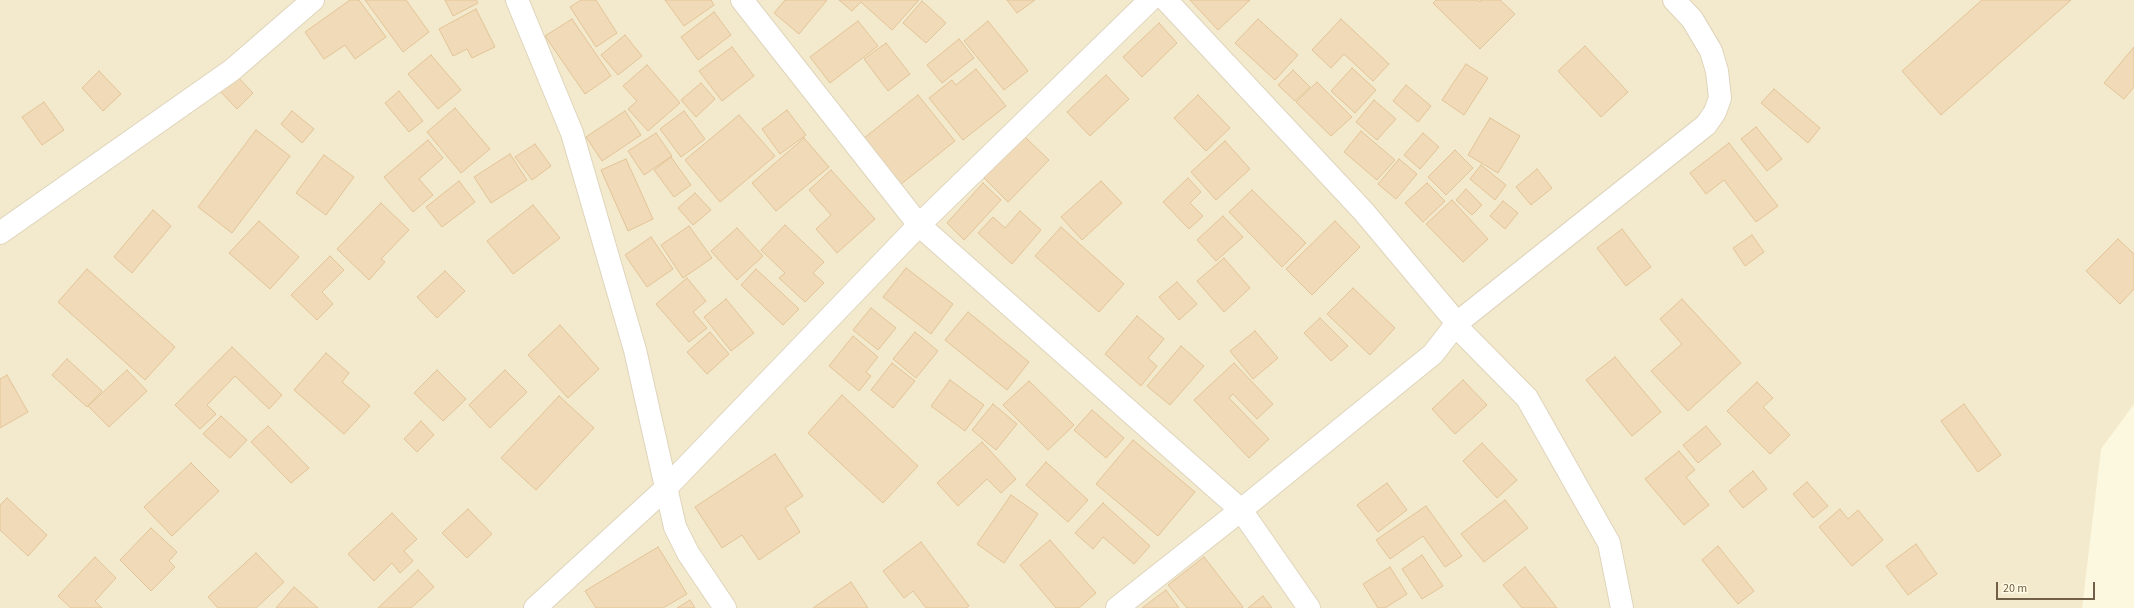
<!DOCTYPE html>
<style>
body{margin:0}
#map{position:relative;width:2134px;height:608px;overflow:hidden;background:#fcf7df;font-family:"Source Sans 3",sans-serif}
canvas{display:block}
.scale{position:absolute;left:1996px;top:582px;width:99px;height:18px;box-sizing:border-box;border:2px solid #715f47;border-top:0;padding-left:5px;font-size:12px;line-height:14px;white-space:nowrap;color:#715f47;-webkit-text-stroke:3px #fffae4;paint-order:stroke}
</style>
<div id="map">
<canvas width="2134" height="608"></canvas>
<div class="scale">20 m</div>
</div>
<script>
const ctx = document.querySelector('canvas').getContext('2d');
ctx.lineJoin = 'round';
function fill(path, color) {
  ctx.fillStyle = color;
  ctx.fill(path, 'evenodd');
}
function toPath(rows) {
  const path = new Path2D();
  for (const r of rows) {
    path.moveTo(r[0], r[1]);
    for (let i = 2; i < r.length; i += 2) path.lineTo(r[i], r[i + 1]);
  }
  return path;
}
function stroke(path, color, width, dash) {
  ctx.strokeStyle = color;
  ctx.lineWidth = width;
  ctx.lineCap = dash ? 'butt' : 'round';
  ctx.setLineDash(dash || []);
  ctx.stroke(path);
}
fill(toPath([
 [0,0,2134,0,2134,404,2101,449,2082,608,0,608]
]), '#f3eacd');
const building = toPath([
 [350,0,359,0,386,37,355,59,345,45,324,59,305,32,350,0],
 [365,0,406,0,429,32,403,52,365,0],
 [445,0,476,0,478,3,453,16,445,0],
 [581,0,596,0,617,33,596,47,570,7,581,0],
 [665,0,711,0,714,5,684,26,665,0],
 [785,0,827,0,799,34,774,13,785,0],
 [839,0,919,0,892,30,861,2,852,11,839,0],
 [1007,0,1035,0,1017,13,1007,0],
 [1190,0,1250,0,1218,30,1190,0],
 [1436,0,1478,0,1480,2,1481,0,1500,0,1515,14,1480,49,1433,3,1436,0],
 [1982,0,2071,0,1941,115,1902,71,1982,0],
 [922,1,946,23,926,43,903,23,922,1],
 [476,9,495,47,472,58,467,49,453,56,439,29,476,9],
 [714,12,731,35,698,60,681,37,714,12],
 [572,19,611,76,585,94,545,36,572,19],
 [1258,19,1298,55,1275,80,1235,43,1258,19],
 [1341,19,1389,64,1373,81,1344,54,1331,68,1312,50,1341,19],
 [858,21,878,46,830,83,810,57,858,21],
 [988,21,1028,71,1004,90,964,41,988,21],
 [1159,23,1177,43,1142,77,1123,57,1159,23],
 [625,35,642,56,618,75,601,55,625,35],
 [959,39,974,58,942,83,927,65,959,39],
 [886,43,910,74,888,91,864,59,886,43],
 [1585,46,1628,92,1601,117,1558,71,1585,46],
 [732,47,754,76,722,101,699,71,732,47],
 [2134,47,2134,87,2124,99,2104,83,2134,47],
 [431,55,461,90,438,109,408,74,431,55],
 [1466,64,1488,78,1464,115,1442,100,1466,64],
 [647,65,680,103,648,131,628,109,637,101,623,86,647,65],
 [1352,68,1376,90,1355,113,1331,91,1352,68],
 [976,69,1006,106,963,140,929,98,952,80,956,85,976,69],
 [1293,70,1310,87,1295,101,1278,85,1293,70],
 [99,71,121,94,103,111,82,88,99,71],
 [236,75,253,93,237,109,219,90,236,75],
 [1106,75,1129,99,1090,136,1067,112,1106,75],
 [1317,82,1352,117,1331,136,1296,102,1317,82],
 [701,83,715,99,696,117,681,100,701,83],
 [1406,85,1431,106,1418,122,1393,101,1406,85],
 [1774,89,1820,128,1808,143,1761,103,1774,89],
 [399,91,423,121,409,132,385,103,399,91],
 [918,95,955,141,900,185,863,139,918,95],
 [1198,95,1230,128,1206,151,1174,118,1198,95],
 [1374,100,1396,119,1377,140,1356,122,1374,100],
 [44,102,64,130,42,145,22,117,44,102],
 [455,108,490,149,461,173,427,132,455,108],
 [787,110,806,135,780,154,762,129,787,110],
 [292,111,314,129,302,143,281,124,292,111],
 [625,111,641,135,602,161,586,137,625,111],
 [684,111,705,139,681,157,660,129,684,111],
 [739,115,775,156,720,202,685,160,739,115],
 [1490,118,1520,136,1498,173,1468,155,1490,118],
 [1756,127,1782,159,1767,171,1741,139,1756,127],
 [256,130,290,156,232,233,198,207,256,130],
 [1361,131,1395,160,1377,180,1344,152,1361,131],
 [656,133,672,156,644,175,628,151,656,133],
 [1423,133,1439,147,1420,169,1404,155,1423,133],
 [1025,137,1049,160,1008,202,984,178,1025,137],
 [804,138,829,167,776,211,752,183,804,138],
 [428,140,443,158,419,179,433,195,413,212,384,177,428,140],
 [1225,141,1250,169,1216,200,1191,172,1225,141],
 [1729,143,1778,206,1756,222,1724,180,1706,194,1690,173,1729,143],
 [535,144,551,166,532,180,515,157,535,144],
 [1455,150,1473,168,1446,195,1428,177,1455,150],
 [510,154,527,180,491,203,474,177,510,154],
 [324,155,354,177,326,215,296,193,324,155],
 [671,157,691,185,674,197,654,170,671,157],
 [626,159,653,219,628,231,601,170,626,159],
 [1399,159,1417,174,1396,199,1378,184,1399,159],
 [1481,165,1506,185,1495,200,1470,179,1481,165],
 [1537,169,1552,188,1531,205,1516,187,1537,169],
 [831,170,875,219,837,253,816,229,831,215,809,190,831,170],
 [1188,178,1201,192,1190,203,1203,216,1189,229,1163,202,1188,178],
 [459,181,475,202,442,227,426,207,459,181],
 [1101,181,1122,203,1082,240,1061,217,1101,181],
 [983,183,1001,200,964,240,947,223,983,183],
 [1427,183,1445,201,1423,222,1405,203,1427,183],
 [1466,189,1482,205,1472,215,1456,200,1466,189],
 [1252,190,1306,243,1282,267,1229,212,1252,190],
 [695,193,711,210,693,225,678,208,695,193],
 [1452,200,1488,239,1463,262,1426,224,1452,200],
 [1503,201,1518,213,1505,229,1490,216,1503,201],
 [381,203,409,230,381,259,385,262,369,280,337,249,381,203],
 [533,205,560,238,513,274,487,241,533,205],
 [153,210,171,226,132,273,114,257,153,210],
 [1020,211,1041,230,1012,264,978,233,993,217,1005,228,1020,211],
 [1223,216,1243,237,1216,261,1197,240,1223,216],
 [259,221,299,257,270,289,229,253,259,221],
 [1335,221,1360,247,1312,295,1286,269,1335,221],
 [785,225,824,262,813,273,824,283,805,302,779,278,785,273,761,250,785,225],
 [689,226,712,258,683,278,661,245,689,226],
 [1061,227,1124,284,1099,312,1035,256,1061,227],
 [737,228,763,256,737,280,711,251,737,228],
 [1622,229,1651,267,1626,286,1597,248,1622,229],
 [1752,235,1764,252,1745,266,1733,248,1752,235],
 [651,237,673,269,647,287,625,255,651,237],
 [2118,239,2134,254,2134,289,2120,304,2086,271,2118,239],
 [330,256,344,270,322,292,333,304,317,320,291,295,330,256],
 [1224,258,1250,288,1224,312,1197,281,1224,258],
 [906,268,953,304,931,334,883,297,906,268],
 [87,269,175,347,145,380,58,302,87,269],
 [756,269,799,309,783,325,741,285,756,269],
 [445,271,465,291,437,318,417,297,445,271],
 [687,278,706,301,693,312,707,328,689,342,656,304,687,278],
 [1177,282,1197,304,1179,320,1159,297,1177,282],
 [1353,288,1395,328,1370,355,1327,314,1353,288],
 [726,299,754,333,731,351,704,317,726,299],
 [1682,299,1741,363,1688,411,1651,371,1682,344,1660,319,1682,299],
 [871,308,896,328,878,350,853,330,871,308],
 [968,312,1029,362,1007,390,945,340,968,312],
 [1137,316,1164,339,1148,358,1157,366,1141,386,1105,354,1137,316],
 [1320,318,1348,346,1331,361,1304,333,1320,318],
 [560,325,599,369,568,398,528,355,560,325],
 [1255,331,1278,358,1253,379,1230,351,1255,331],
 [710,332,729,354,707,374,687,352,710,332],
 [915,332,938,351,916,378,893,359,915,332],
 [853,336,878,357,866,372,871,376,859,391,829,366,853,336],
 [1181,346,1204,366,1170,405,1147,386,1181,346],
 [232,347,282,395,269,409,235,376,207,405,216,414,200,429,175,405,232,347],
 [326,353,349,373,342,382,370,406,344,434,294,390,326,353],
 [1615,357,1661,412,1632,436,1586,380,1615,357],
 [67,359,102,391,87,407,52,375,67,359],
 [892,363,915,381,893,408,871,390,892,363],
 [1234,363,1273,404,1257,419,1233,394,1229,398,1269,439,1249,458,1194,400,1234,363],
 [127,370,147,391,109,427,88,406,127,370],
 [437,370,466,399,443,421,414,393,437,370],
 [505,370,527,392,490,428,469,405,505,370],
 [7,375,28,412,0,428,0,379,7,375],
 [950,380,984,405,965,431,931,406,950,380],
 [1463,380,1487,405,1455,434,1432,409,1463,380],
 [1029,381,1074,425,1048,450,1003,405,1029,381],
 [1757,382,1773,398,1763,407,1790,435,1770,454,1727,411,1757,382],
 [842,395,918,466,883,503,808,433,842,395],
 [559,396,594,428,536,490,501,458,559,396],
 [993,404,1017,424,996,450,972,430,993,404],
 [1964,404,2001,455,1978,472,1941,421,1964,404],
 [1092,410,1124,438,1106,458,1074,430,1092,410],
 [221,416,247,440,230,458,203,434,221,416],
 [421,421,434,435,417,452,404,439,421,421],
 [268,426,309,468,291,483,251,442,268,426],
 [1706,426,1721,444,1698,463,1683,445,1706,426],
 [1133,440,1195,492,1158,536,1096,484,1133,440],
 [982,442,1016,479,1001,493,987,479,958,506,937,483,982,442],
 [1482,443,1517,480,1497,498,1463,461,1482,443],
 [1679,451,1695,470,1686,477,1709,505,1684,525,1645,479,1679,451],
 [775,454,803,496,785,508,800,532,759,560,742,535,722,548,695,507,775,454],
 [1046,462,1088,500,1068,522,1026,485,1046,462],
 [191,463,219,491,172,536,144,507,191,463],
 [1753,471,1767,489,1743,508,1729,491,1753,471],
 [1807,482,1828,506,1813,518,1793,494,1807,482],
 [1387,483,1407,510,1378,532,1357,505,1387,483],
 [1011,495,1038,514,1004,563,977,544,1011,495],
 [7,498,47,535,28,556,0,530,0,505,7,498],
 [1505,500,1528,528,1484,562,1461,534,1505,500],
 [1103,503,1150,546,1134,564,1103,537,1093,549,1075,533,1103,503],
 [1426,506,1462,556,1445,567,1423,536,1390,559,1376,540,1426,506],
 [468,509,492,534,467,558,442,533,468,509],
 [1840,509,1848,519,1858,510,1883,540,1852,566,1819,527,1840,509],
 [392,513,417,539,404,551,413,561,400,573,392,563,374,581,348,554,392,513],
 [151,528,177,552,169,561,175,567,151,591,120,560,151,528],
 [1050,540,1096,593,1079,608,1056,608,1020,565,1050,540],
 [921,542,969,606,966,608,926,608,913,591,904,598,883,571,921,542],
 [1916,544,1937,574,1908,595,1886,566,1916,544],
 [1718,546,1754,591,1738,604,1702,560,1718,546],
 [658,547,687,594,663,608,596,608,585,591,658,547],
 [256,553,284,582,256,608,218,608,208,597,256,553],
 [1422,555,1443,586,1422,599,1402,569,1422,555],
 [95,557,116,578,95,601,102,608,71,608,58,596,95,557],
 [1204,557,1243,607,1242,608,1187,608,1168,585,1204,557],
 [1390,567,1407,594,1385,608,1378,608,1363,584,1390,567],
 [1525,567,1557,608,1522,608,1503,585,1525,567],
 [418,570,434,587,411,608,378,608,418,570],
 [851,582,868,608,813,608,851,582],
 [294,587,318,608,276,608,294,587],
 [1166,590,1179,608,1142,608,1166,590],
 [1263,596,1272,608,1248,608,1263,596],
 [690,600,695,608,677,608,690,600]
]);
fill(building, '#f1dab7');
stroke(building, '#e3c497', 1);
const minor = toPath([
 [517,0,572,133,635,350,675,527,688,553,725,608],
 [742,0,919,225,1150,0],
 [1166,0,1364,212,1457,323],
 [0,233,232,70,313,0],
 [1456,326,1527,398,1609,543,1622,608],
 [535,608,665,489,919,225,1241,510,1117,608],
 [1309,608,1241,510,1433,354,1457,323,1706,125,1715,112,1720,98,1717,71,1711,51,1692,19,1674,0]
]);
stroke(minor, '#dfd4bb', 24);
stroke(minor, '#fff', 22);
</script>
